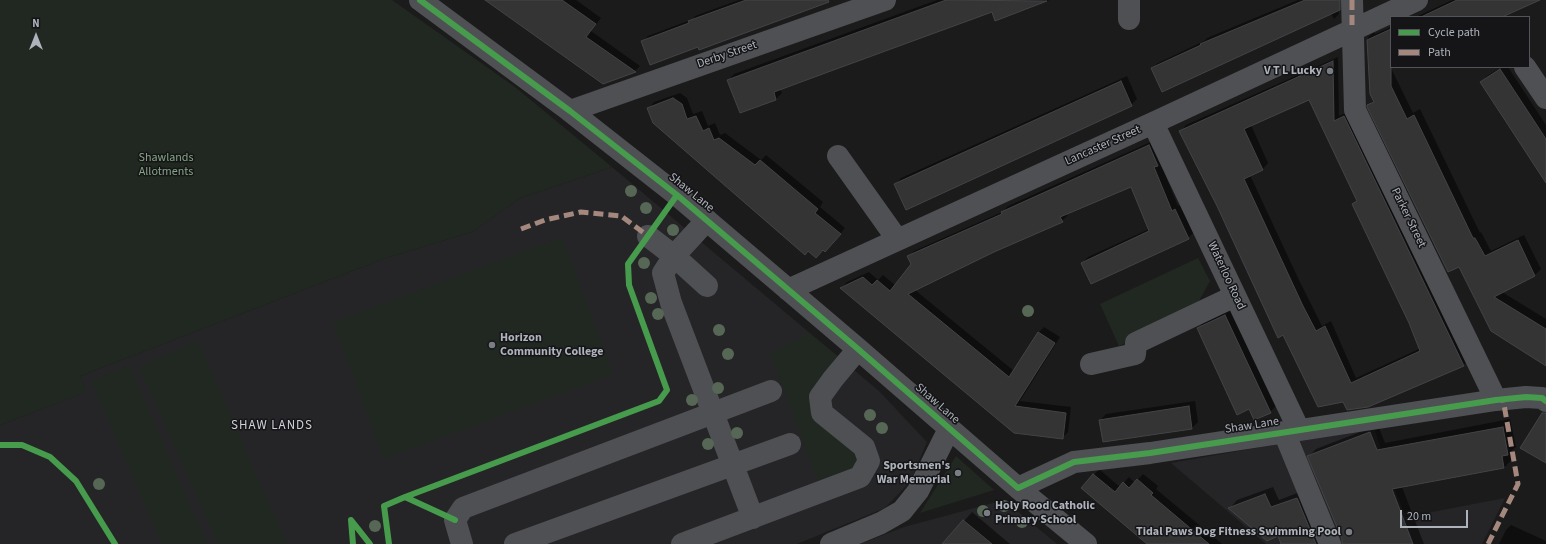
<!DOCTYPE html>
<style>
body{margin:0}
#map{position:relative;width:1546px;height:544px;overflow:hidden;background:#1b1b1b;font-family:"Source Sans 3",sans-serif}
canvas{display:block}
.legend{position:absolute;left:1390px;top:16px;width:140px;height:52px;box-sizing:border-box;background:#151517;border:1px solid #525459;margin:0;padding:5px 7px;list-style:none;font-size:12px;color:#adb2bb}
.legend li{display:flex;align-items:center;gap:8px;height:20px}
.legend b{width:20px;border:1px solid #525459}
.north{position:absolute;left:16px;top:16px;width:40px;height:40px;-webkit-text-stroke:3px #151517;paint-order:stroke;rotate:0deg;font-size:11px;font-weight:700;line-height:16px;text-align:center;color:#adb2bb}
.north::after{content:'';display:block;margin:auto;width:14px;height:18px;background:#adb2bb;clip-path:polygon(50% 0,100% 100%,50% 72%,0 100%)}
.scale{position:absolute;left:1400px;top:510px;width:68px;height:18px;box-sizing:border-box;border:2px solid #adb2bb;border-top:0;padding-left:5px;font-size:12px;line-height:14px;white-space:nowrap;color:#adb2bb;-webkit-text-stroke:3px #151517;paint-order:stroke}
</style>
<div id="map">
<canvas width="1546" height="544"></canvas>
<ul class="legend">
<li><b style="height:5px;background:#469c4c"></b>Cycle path</li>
<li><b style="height:5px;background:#a5887d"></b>Path</li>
</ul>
<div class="north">N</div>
<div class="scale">20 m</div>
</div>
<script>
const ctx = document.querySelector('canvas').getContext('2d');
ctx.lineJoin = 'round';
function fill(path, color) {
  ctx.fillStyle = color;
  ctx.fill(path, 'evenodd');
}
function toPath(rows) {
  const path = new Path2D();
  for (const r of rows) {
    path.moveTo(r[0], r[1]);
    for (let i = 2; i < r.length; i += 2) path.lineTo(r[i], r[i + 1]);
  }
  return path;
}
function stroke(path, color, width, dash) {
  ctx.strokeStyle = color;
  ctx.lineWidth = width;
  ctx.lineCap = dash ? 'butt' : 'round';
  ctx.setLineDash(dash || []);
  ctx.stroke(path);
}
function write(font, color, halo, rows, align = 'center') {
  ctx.font = font + ' "Source Sans 3",sans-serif';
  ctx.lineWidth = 3;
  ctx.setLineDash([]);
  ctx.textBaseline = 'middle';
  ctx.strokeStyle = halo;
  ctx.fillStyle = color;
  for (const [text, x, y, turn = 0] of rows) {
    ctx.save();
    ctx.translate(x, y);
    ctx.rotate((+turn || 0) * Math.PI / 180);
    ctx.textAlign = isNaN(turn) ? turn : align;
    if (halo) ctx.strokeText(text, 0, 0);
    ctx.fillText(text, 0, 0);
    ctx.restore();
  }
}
fill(toPath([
 [612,167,879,391,927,442,910,482,885,508,797,544,0,544,0,425,86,392,80,376,386,258,472,232,520,198],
 [1374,427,1388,473,1406,517,1505,498,1482,544,1266,544,1171,463],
 [1004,500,1057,544,860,544,904,527]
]), '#252527');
fill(toPath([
 [0,0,392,0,515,87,612,167,520,198,472,232,386,258,80,376,87,392,0,425],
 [562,237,613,374,384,459,333,322],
 [1198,258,1210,281,1194,310,1119,346,1100,304],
 [808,332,840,358,813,395,860,455,856,470,819,483,770,353,803,337],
 [198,341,249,458,287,544,218,544,139,367],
 [129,365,207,544,162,544,91,381],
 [956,456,994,490,920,513]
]), '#212821');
fill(toPath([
 [489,0,576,0,601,18,591,31,640,66,635,71],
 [739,0,808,0,699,46,642,42,648,36,693,19,695,16],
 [937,0,1050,0,996,20,992,11,780,89,782,93,776,99,740,112,728,80,734,74],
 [1298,0,1339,0,1339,14,1334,19,1331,13,1152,68,1158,63,1204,41,1207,38],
 [1452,0,1537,0,1500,17,1416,17],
 [1391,27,1391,67,1393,67,1391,68,1413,113,1420,109,1480,233,1481,232,1491,251,1524,235,1541,269,1534,276,1502,292,1546,319,1546,364,1460,265,1368,106,1374,100,1371,94,1368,37,1374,32,1375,34],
 [1338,57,1339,116,1350,111,1469,359,1464,365,1368,406,1343,401,1284,334,1266,306,1181,131,1186,125],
 [1310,99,1358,199,1353,204,1410,323,1421,348,1356,378,1331,321,1322,326,1298,278,1250,175,1263,169,1268,163,1251,125],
 [1501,67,1508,67,1546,125,1546,181,1481,82,1487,76],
 [1127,76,1137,99,1131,105,896,184,901,178],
 [680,93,687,98,693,114,702,111,708,126,715,123,720,135,725,133,761,160,766,155,823,202,820,207,845,228,831,245,823,249,649,108,654,102],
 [1155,140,1160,162,1178,206,1181,204,1194,232,1188,238,1082,263,1088,257,1149,229,1132,186,1067,214,1068,215,1062,221,993,251,915,290,1014,371,1039,332,1044,327,1060,337,1020,401,1071,407,1068,432,1062,438,1014,432,841,288,847,282,869,272,878,280,883,275,895,285,912,264,908,257,914,251,1002,212,1008,206],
 [1231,310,1276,406,1270,412,1249,408,1198,328,1204,322],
 [1195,401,1198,422,1192,428,1104,441,1100,420,1106,414],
 [1510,419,1516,447,1510,452,1511,460,1504,468,1402,487,1424,544,1343,544,1343,539,1309,456,1316,449,1378,425,1385,443],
 [1099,469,1120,487,1129,477,1135,483,1143,474,1158,486,1156,489,1222,544,1149,544,1094,475],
 [1273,487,1279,500,1305,490,1328,544,1282,544,1278,535,1230,508,1237,500],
 [972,512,1010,544,944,544],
 [1511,525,1546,541,1546,544,1499,544,1506,530]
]), '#0007');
const building = toPath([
 [485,0,562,0,596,24,586,37,636,72,603,84,485,0],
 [746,0,828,0,829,2,699,50,698,47,650,65,641,41,689,23,688,21,746,0],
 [946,0,1047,1,995,21,992,12,839,68,774,92,776,100,740,113,727,80,946,0],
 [1305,0,1340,0,1340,10,1162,92,1151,68,1201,45,1200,44,1305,0],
 [1457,0,1540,0,1502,17,1421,17,1457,0],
 [1391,29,1391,86,1407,119,1414,115,1473,238,1475,238,1485,256,1518,240,1535,276,1494,297,1546,329,1546,366,1491,331,1459,267,1448,272,1367,107,1367,105,1374,102,1370,94,1367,40,1391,29],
 [1333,61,1334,121,1344,116,1464,366,1368,407,1347,410,1343,402,1318,407,1283,335,1278,338,1217,206,1179,131,1333,61],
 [1309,100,1357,201,1352,204,1409,323,1420,351,1351,383,1325,326,1316,331,1303,306,1244,179,1263,170,1244,129,1309,100],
 [1500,69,1546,139,1546,183,1480,82,1500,69],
 [1121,81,1132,106,906,210,894,184,1121,81],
 [673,98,682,104,687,119,696,116,703,131,709,128,714,140,719,138,755,165,760,160,818,209,815,213,841,234,825,252,823,250,816,258,808,251,805,255,653,123,647,108,673,98],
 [1149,145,1158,166,1154,167,1172,211,1175,209,1189,239,1091,284,1081,263,1149,231,1131,187,1060,217,1063,222,994,252,908,294,1009,377,1038,332,1055,343,1015,406,1066,413,1063,439,1014,433,840,288,863,277,872,285,877,280,890,291,911,264,907,256,1002,214,1001,212,1149,145],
 [1225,315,1271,413,1254,420,1249,409,1237,415,1197,328,1225,315],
 [1189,406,1192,429,1103,442,1099,420,1189,406],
 [1542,413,1546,413,1546,463,1520,448,1542,413],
 [1503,427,1508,455,1502,456,1504,468,1392,489,1413,544,1342,544,1342,539,1307,456,1370,432,1377,450,1503,427],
 [1093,474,1115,492,1123,482,1129,488,1137,479,1153,493,1151,495,1209,544,1147,544,1081,488,1093,474],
 [1265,494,1271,507,1297,498,1316,544,1281,544,1278,536,1267,541,1228,508,1265,494],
 [963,520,992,544,942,544,963,520]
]);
fill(building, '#343435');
stroke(building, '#434447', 1);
stroke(toPath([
 [420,0,570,111,677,195,858,349,1018,488,1074,462,1150,453,1496,400,1526,397,1542,398,1546,401],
 [1352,0,1355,110,1496,400],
 [1129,19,1129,0],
 [1525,67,1546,98],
 [570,111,885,0],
 [1153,123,1299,430],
 [838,156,897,239],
 [707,220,674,256,663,273,671,303,753,518],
 [648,236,674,256,707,286],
 [788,290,1153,123,1417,0],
 [1091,364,1135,354,1136,343,1235,296],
 [1284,432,1330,544],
 [1018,488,1086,544],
 [462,544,455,520,463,508,771,391],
 [515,544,790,444],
 [682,544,860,477,869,461,864,447,822,413,820,397,833,379,858,349],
 [831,544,881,523,902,511,918,491,949,429]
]), '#4f5054', 22);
stroke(toPath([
 [1352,0,1352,29],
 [521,229,545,220,581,212,621,216,648,236],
 [1488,544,1518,484,1503,399]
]), '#a5887d', 5, [10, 5]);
stroke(toPath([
 [420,0,570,111,677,195,858,349,1018,488,1074,462,1150,453,1496,400,1526,397,1542,398,1546,401],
 [0,445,22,445,50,457,76,481,115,544],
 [405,497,659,401,667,390,629,285,628,264,677,195],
 [353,544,351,520,370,544],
 [389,544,384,506,405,497,455,520]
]), '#469c4c', 6);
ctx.fillStyle = '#566755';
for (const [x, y] of [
 [631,191],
 [646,208],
 [673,230],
 [644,263],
 [651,298],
 [1028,311],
 [658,314],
 [719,330],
 [728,354],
 [718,388],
 [692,400],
 [870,415],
 [882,428],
 [737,433],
 [708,444],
 [99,484],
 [1004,506],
 [983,511],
 [1022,522],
 [375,526]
]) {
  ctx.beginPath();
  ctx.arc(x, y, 6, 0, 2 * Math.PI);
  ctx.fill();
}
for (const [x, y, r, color] of [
 [1330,71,4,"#7a7d83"],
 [492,345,4,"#7a7d83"],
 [958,473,4,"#7a7d83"],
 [987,513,4,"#7a7d83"],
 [1349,532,4,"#7a7d83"]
]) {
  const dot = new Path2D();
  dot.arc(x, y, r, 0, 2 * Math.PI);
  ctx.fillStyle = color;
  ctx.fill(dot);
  stroke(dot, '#151517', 1.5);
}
write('12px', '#adb2bb', '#151517', [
 ["Derby Street",727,55,-19],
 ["Lancaster Street",1103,146,-24],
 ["Shaw Lane",691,193,39],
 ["Parker Street",1408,218,64],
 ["Waterloo Road",1226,276,65],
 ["Shaw Lane",937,404,41],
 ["Shaw Lane",1252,426,-9]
]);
write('bold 12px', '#adb2bb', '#151517', [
 ["V T L Lucky",1322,71],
 ["Horizon",500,338,"left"],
 ["Community College",500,352,"left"],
 ["Sportsmen's",950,466],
 ["War Memorial",950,480],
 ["Holy Rood Catholic",995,506,"left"],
 ["Primary School",995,520,"left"],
 ["Tidal Paws Dog Fitness Swimming Pool",1341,532]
], 'right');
write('12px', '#86a584', '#151517', [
 ["Shawlands",166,158],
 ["Allotments",166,172]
]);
ctx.letterSpacing = '1px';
write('13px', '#cdd1d7', '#151517', [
 ["SHAW LANDS",272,426]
]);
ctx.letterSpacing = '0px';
</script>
